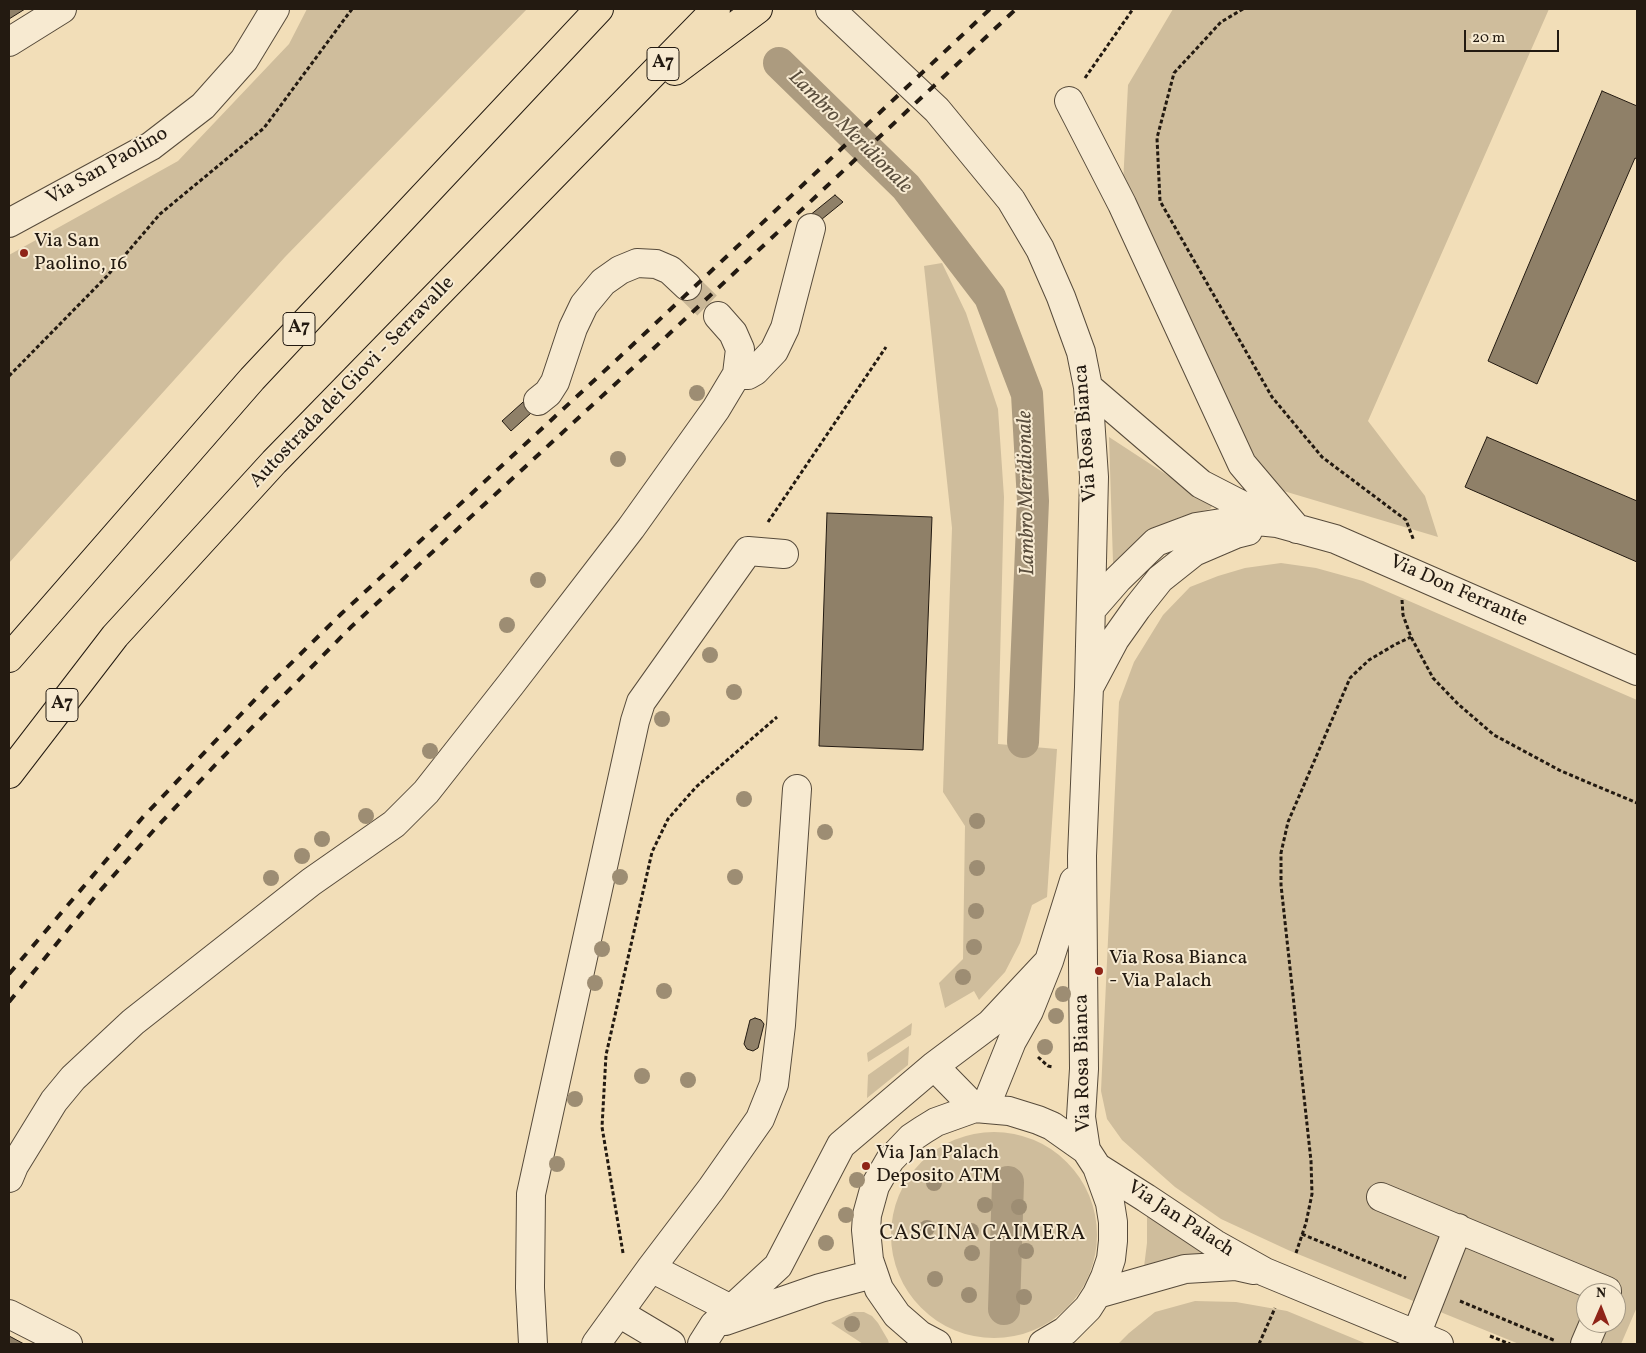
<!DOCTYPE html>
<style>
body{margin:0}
#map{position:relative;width:1646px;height:1353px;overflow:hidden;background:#f2deb8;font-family:Vollkorn,serif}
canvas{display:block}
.frame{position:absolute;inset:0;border:10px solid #231a11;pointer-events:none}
.north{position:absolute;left:1576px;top:1283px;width:50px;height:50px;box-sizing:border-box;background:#f7ead1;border:1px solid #a29784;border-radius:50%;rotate:1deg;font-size:14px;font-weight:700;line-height:20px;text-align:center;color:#231a11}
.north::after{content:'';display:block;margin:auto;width:18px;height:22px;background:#8f2418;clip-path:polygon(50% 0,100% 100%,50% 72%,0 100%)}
.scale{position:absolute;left:1464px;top:30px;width:95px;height:22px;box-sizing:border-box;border:2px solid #231a11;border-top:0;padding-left:6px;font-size:15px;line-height:18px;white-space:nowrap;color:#231a11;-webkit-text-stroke:4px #f7ead1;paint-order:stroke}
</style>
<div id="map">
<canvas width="1646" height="1353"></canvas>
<div class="frame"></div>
<div class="north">N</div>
<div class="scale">20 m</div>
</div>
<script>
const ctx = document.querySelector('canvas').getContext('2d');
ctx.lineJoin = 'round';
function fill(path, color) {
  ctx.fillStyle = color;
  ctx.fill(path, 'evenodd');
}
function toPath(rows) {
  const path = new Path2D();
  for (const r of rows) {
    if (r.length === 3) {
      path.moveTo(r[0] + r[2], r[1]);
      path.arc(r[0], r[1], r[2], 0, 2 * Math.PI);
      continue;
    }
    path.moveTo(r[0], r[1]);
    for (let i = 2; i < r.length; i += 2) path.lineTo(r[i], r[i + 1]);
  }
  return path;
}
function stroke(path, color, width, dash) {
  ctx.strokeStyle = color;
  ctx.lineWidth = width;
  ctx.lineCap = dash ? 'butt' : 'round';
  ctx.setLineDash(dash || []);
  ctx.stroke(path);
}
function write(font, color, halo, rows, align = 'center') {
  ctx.font = font + ' Vollkorn,serif';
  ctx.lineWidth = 4;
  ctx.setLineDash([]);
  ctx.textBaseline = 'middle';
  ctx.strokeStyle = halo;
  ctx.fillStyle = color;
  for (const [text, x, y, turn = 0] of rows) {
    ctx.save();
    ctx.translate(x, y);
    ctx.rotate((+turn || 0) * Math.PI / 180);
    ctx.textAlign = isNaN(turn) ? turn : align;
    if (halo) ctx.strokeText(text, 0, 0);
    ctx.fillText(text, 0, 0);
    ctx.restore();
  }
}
fill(toPath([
 [307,9,527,9,285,257,9,563,9,255,178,161,289,44],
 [1173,9,1549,9,1368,421,1425,496,1438,537,1250,481,1122,204,1128,85],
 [942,263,966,313,998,409,1004,497,998,744,1057,749,1047,897,1032,905,1020,943,1005,972,979,1000,974,991,945,1008,939,983,963,959,965,826,943,792,952,528,924,266],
 [1109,437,1213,505,1210,509,1180,517,1158,528,1115,567,1113,562],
 [1281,563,1316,568,1363,581,1637,700,1637,1307,1621,1344,1519,1344,1288,1250,1221,1219,1175,1187,1122,1140,1107,1119,1101,1091,1119,702,1134,662,1163,615,1190,587,1218,576,1245,568],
 [1586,1293,1616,1293,1616,1323,1586,1323],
 [912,1023,911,1035,868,1062,867,1053],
 [909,1046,908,1065,867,1098,868,1075],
 [994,1235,103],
 [1147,1210,1209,1255,1144,1267,1147,1243],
 [1195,1301,1236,1302,1287,1311,1367,1344,1118,1344,1129,1333,1155,1312],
 [854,1312,864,1312,872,1316,878,1323,888,1340,889,1344,863,1344,831,1323]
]), '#cfbd9c');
stroke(toPath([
 [779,63,906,187,990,297,1027,394,1033,501,1023,742],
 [1004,1309,1008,1182]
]), '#ac9b7f', 32);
const building = toPath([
 [9,9,25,9,9,19,9,9],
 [1602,91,1637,106,1637,159,1635,158,1537,384,1488,361,1602,91],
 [835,195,843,202,811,228,804,220,835,195],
 [532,394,541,404,511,431,502,421,532,394],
 [1487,437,1637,501,1637,562,1465,487,1487,437],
 [827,513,932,517,923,750,819,746,827,513],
 [755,1018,761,1020,764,1024,758,1048,753,1051,747,1049,744,1044,750,1020,755,1018],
 [9,1336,11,1337,24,1344,9,1344,9,1336]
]);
fill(building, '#8f8068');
stroke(building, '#231a11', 1);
stroke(toPath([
 [687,286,718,316]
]), '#c9b797', 28, [28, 14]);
const minor = toPath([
 [830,9,937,110,1011,200,1040,249,1061,297,1081,352,1088,387,1094,477,1089,687,1082,856,1084,1069,1081,1117,1086,1150,1097,1167,1110,1203,1113,1222,1113,1241,1111,1259,1105,1277,1097,1294,1088,1308,1065,1331,1043,1344],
 [9,42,62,9],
 [1069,101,1122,204,1242,464,1297,529],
 [9,223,151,146,203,106,244,60,275,9],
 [737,374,748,375,755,371,774,351,785,328,811,228],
 [1088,387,1201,484,1269,519],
 [538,401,548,393,555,382,573,328,584,305,603,282,620,270,637,263,656,264,670,270,687,286],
 [1091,610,1118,579,1156,542,1196,527,1234,521,1257,521,1277,523,1335,539,1637,671],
 [1091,684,1115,639,1137,608,1160,579,1194,552,1236,534,1248,531],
 [934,1066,975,1108],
 [985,1108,1012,1041,1029,1011,1049,961,1074,881],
 [1097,1167,1146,1198,1215,1244,1265,1272,1439,1344],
 [9,1178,14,1166,54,1101,73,1078,133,1022,311,882,394,824,426,792,511,684,631,528,716,409,737,374,740,349,733,333,718,316],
 [1381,1197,1607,1291,1607,1293],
 [651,1268,731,1309],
 [1097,1294,1185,1269,1236,1266,1254,1270],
 [619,1313,671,1344],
 [9,1314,68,1344],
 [725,1321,820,1288,873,1274],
 [1416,1335,1458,1228],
 [533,1344,530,1288,531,1194,635,721,641,702,748,551,784,554],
 [596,1344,651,1268,711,1189,760,1119,774,1084,781,1025,797,789],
 [702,1344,714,1325,778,1266,841,1145,934,1066,990,1024,1049,961],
 [937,1344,920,1335,897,1315,879,1289,869,1260,866,1230,867,1215,875,1186,890,1160,911,1138,923,1130,936,1122,975,1108,1009,1111,1038,1120,1052,1126,1086,1150],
 [1585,1344,1594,1323]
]);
const highway = toPath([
 [675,71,758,9],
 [9,658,252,379,599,9],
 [9,774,115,636,274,462,716,9]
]);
stroke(minor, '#574b3b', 30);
stroke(highway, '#231a11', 30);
stroke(toPath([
 [1243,9,1221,22,1174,73,1157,138,1160,201,1272,397,1322,457,1406,520,1414,541],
 [1085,78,1133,9],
 [9,376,107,276,160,214,264,128,352,9],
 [768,522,886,347],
 [1402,600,1403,615,1411,637,1433,678,1458,704,1494,735,1561,771,1637,803],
 [1038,1057,1048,1066,1053,1067],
 [1302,1234,1406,1278],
 [623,1253,602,1127,606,1055,652,852,668,819,696,787,777,717],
 [1296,1253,1306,1223,1312,1194,1311,1161,1281,885,1281,853,1288,822,1350,678,1369,660,1396,644,1411,637],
 [1460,1301,1556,1341],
 [1490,1336,1510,1344],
 [1259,1344,1275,1308]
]), '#231a11', 3, [4, 2.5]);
stroke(minor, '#f7ead1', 28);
stroke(highway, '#f2deb8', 28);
stroke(toPath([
 [9,974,143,817,266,688,341,614,625,352,990,9],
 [9,1002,98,893,154,830,217,763,351,627,637,364,1016,9]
]), '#231a11', 4, [9, 9]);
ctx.fillStyle = '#9d8d73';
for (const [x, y] of [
 [697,393],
 [618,459],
 [538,580],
 [507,625],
 [710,655],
 [734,692],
 [662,719],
 [430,751],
 [744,799],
 [366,816],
 [977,821],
 [825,832],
 [322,839],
 [302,856],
 [977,868],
 [620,877],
 [735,877],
 [271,878],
 [976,911],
 [974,947],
 [602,949],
 [963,977],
 [595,983],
 [664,991],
 [1063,994],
 [1056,1016],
 [1045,1047],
 [642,1076],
 [688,1080],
 [575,1099],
 [557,1164],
 [857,1180],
 [934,1183],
 [985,1205],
 [1019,1207],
 [846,1215],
 [927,1228],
 [971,1231],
 [826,1243],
 [1026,1251],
 [972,1253],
 [935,1279],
 [969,1295],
 [1024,1297],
 [852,1324]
]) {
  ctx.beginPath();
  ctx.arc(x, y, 8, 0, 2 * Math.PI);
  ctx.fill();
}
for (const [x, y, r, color] of [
 [24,253,5,"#8f2418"],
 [1099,971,5,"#8f2418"],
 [866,1166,5,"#8f2418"]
]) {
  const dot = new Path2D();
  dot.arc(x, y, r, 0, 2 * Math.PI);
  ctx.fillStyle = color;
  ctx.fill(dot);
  stroke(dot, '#f7ead1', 2);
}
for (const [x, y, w] of [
 [663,64,32],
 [299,329,32],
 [62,705,32]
]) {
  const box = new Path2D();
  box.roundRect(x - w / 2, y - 16.5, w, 33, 4);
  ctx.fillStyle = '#f7ead1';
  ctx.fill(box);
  stroke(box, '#231a11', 1);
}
write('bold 19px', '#231a11', null, [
 ["A7",663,64],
 ["A7",299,329],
 ["A7",62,705]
]);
write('20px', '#231a11', '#f7ead1', [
 ["Via San Paolino",108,167,-30],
 ["Autostrada dei Giovi - Serravalle",353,383,-46],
 ["Via Rosa Bianca",1087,433,-94],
 ["Via Don Ferrante",1458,592,24],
 ["Via Rosa Bianca",1084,1063,-91],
 ["Via Jan Palach",1180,1220,33]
]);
write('20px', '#231a11', '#f7ead1', [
 ["Via San",34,242],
 ["Paolino, 16",34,265],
 ["Via Rosa Bianca",1109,959],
 ["- Via Palach",1109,982],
 ["Via Jan Palach",876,1154],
 ["Deposito ATM",876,1177]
], 'left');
write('italic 21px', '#5a4e3d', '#f7ead1', [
 ["Lambro Meridionale",849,133,45],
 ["Lambro Meridionale",1028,493,-91]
]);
ctx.letterSpacing = '1px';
write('21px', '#231a11', '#f7ead1', [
 ["CASCINA CAIMERA",983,1235]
]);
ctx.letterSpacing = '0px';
</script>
